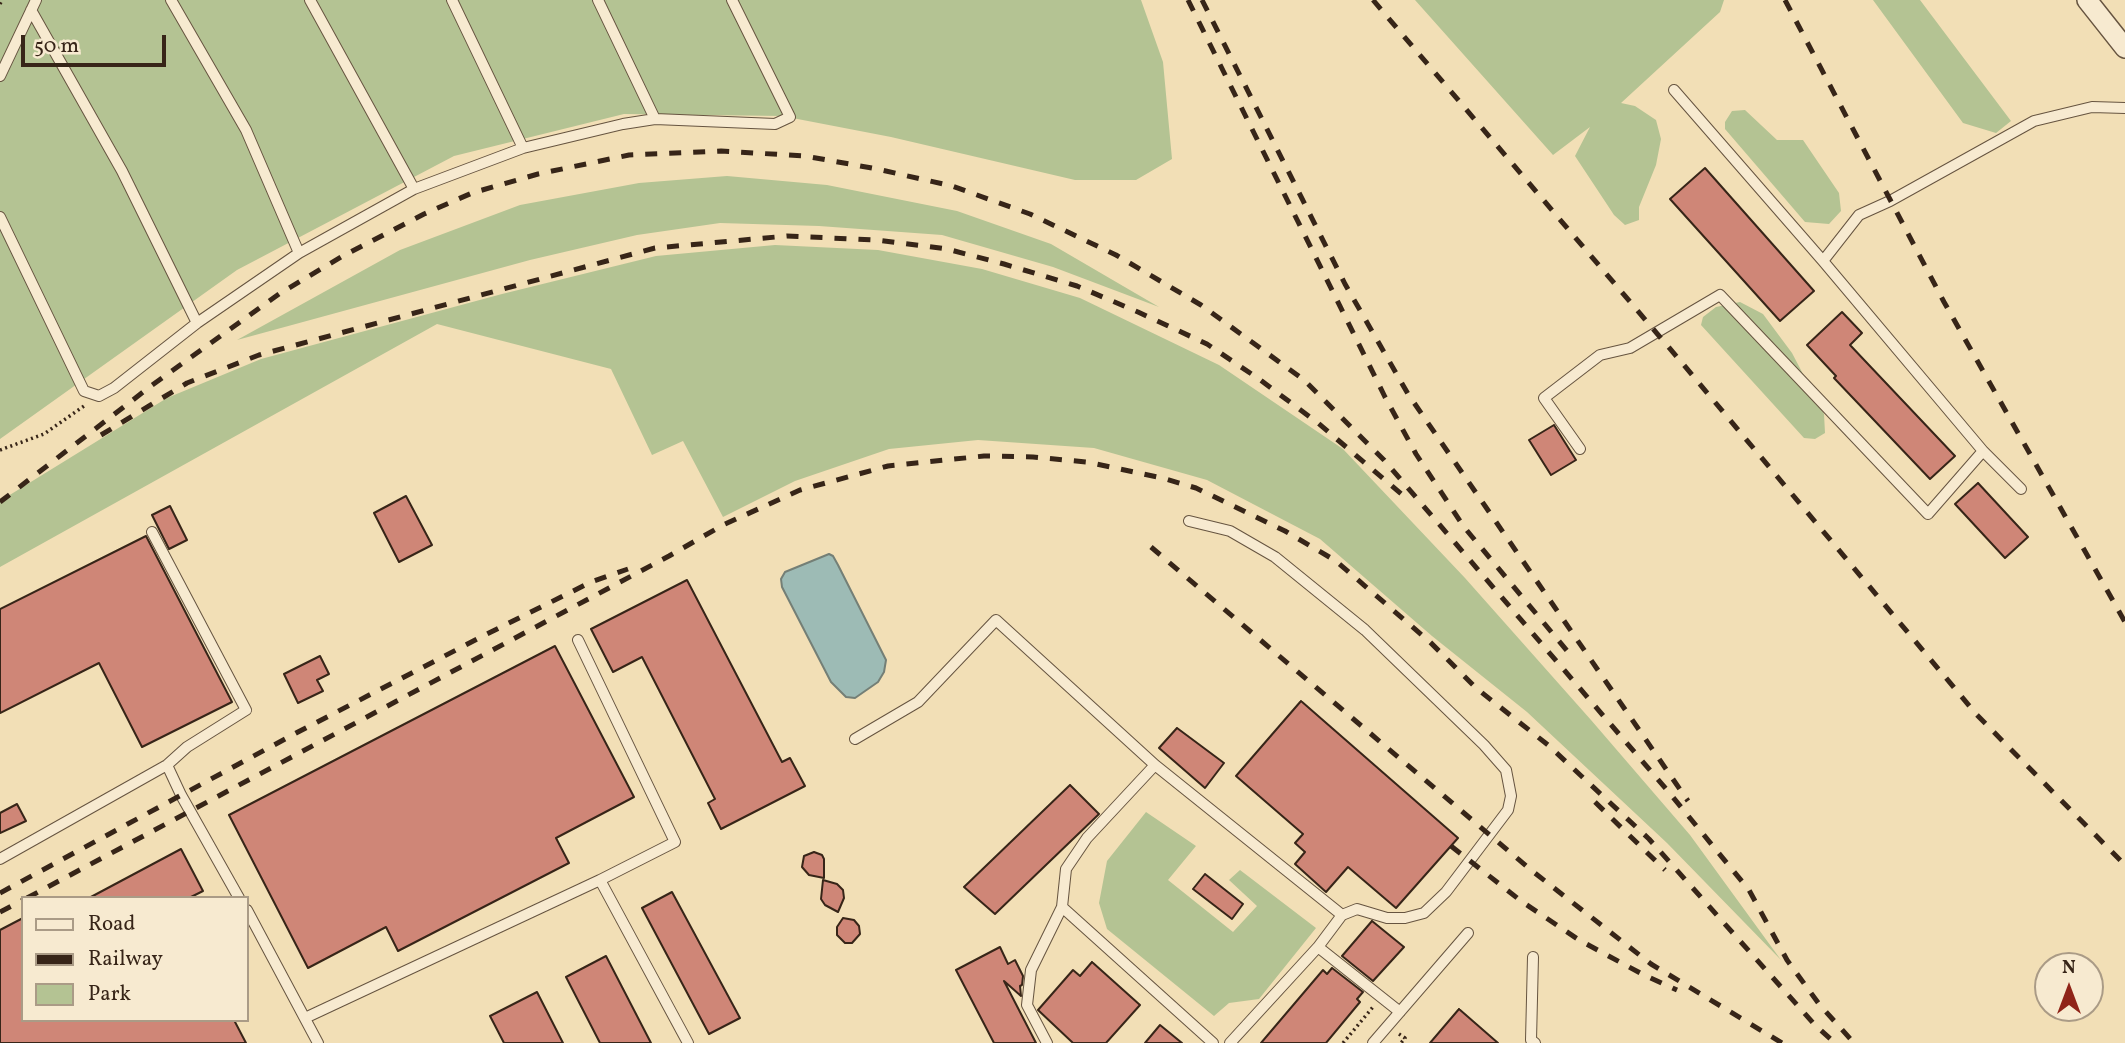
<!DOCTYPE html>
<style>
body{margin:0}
#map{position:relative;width:2125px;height:1043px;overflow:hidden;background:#f2dfb6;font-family:Vollkorn,serif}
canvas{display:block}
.legend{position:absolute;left:21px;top:896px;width:228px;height:126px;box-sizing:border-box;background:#f7ead0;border:2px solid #aa9b86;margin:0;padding:9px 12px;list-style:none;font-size:21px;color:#372518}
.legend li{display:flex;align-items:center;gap:14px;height:35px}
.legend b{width:35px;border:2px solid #aa9b86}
.north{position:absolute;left:2034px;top:952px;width:70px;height:70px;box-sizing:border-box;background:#f7ead0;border:2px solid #aa9b86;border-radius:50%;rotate:0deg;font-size:19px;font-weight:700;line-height:28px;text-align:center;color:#372518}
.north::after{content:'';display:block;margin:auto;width:24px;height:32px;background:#8f2418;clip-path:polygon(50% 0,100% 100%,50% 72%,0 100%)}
.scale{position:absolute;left:21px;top:35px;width:145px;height:32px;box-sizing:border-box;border:4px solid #372518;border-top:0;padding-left:9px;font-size:21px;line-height:24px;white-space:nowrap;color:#372518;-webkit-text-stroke:5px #f7ead0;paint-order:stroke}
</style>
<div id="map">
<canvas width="2125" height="1043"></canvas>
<ul class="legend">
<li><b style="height:9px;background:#f7ead0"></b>Road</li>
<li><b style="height:9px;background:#372518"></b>Railway</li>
<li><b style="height:19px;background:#b4c393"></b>Park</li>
</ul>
<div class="north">N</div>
<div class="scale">50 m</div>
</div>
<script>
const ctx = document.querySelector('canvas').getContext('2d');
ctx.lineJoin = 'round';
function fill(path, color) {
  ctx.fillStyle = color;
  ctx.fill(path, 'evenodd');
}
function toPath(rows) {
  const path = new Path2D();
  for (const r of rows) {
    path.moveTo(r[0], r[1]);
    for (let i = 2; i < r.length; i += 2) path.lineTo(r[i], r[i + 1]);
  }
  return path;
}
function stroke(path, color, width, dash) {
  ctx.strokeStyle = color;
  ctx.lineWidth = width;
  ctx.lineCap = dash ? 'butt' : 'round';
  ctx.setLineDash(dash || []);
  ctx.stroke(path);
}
fill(toPath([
 [0,0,1141,0,1163,62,1172,159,1136,180,1075,180,891,137,782,116,624,114,454,156,237,270,0,439],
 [1415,0,1724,0,1720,12,1621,103,1635,106,1656,120,1661,139,1656,165,1639,207,1639,220,1625,225,1614,215,1575,156,1590,127,1553,155],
 [1873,0,1920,0,2011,121,1996,133,1963,123],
 [1745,110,1777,140,1803,140,1839,193,1841,211,1829,224,1805,222,1725,129,1725,122,1732,111],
 [727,176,827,185,957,211,1051,244,1159,307,1053,267,942,235,819,226,720,223,637,235,530,260,237,340,400,250,520,205,639,183],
 [775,245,878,250,982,269,1080,298,1219,365,1343,449,1465,578,1591,720,1690,835,1781,960,1667,843,1527,712,1432,636,1320,539,1207,480,1094,448,978,440,889,449,795,481,723,517,683,441,652,455,611,369,437,324,0,567,0,501,167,398,261,359,502,294,656,256],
 [1740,302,1763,314,1792,353,1824,414,1825,433,1815,439,1804,438,1701,325,1703,317,1716,307],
 [1146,812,1196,846,1168,880,1233,932,1257,906,1229,880,1240,870,1316,928,1259,999,1229,1003,1214,1016,1107,929,1099,903,1107,861]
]), '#b4c393');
const water = toPath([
 [829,554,833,556,838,565,886,660,884,672,878,682,855,698,846,697,831,682,782,587,781,579,785,572,829,554]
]);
fill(water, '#9dbbb5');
stroke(water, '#747f76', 2);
const building = toPath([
 [1705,168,1814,291,1780,321,1670,199,1705,168],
 [1842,312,1862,333,1850,345,1955,456,1930,479,1834,378,1836,376,1807,345,1842,312],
 [1554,425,1576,460,1551,475,1529,440,1554,425],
 [1978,483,2028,537,2005,558,1955,504,1978,483],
 [406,496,432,545,399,562,374,513,406,496],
 [170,506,187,540,169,549,152,515,170,506],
 [146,536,232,702,142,747,99,663,0,713,0,609,146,536],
 [687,580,782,762,790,758,805,786,721,829,708,803,715,799,642,657,613,672,591,629,687,580],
 [555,646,634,797,556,838,569,863,398,951,386,927,308,968,229,815,555,646],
 [320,656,329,674,317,680,323,691,298,703,284,674,320,656],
 [1301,701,1458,838,1396,908,1348,867,1326,892,1295,864,1305,852,1295,843,1303,834,1236,776,1301,701],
 [1177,728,1224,763,1205,788,1159,748,1177,728],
 [1070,785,1099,814,995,914,964,887,1070,785],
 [17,804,26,821,0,833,0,813,17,804],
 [181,849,203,891,189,898,89,898,181,849],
 [814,852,822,855,824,859,824,878,809,875,802,867,804,856,814,852],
 [1205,874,1243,904,1232,919,1193,889,1205,874],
 [823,880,837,884,843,890,844,898,838,912,825,905,821,899,823,880],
 [672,892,740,1018,709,1034,642,908,672,892],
 [23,918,23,1020,234,1020,246,1043,0,1043,0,930,23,918],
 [843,918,854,920,859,926,860,934,852,943,845,943,837,935,837,927,843,918],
 [1372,921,1404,947,1373,981,1342,956,1372,921],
 [1000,947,1008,964,1015,960,1023,976,1022,985,1020,986,1021,996,1004,981,1036,1043,994,1043,956,970,1000,947],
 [606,956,651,1043,600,1043,566,977,606,956],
 [1092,962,1140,1005,1106,1043,1073,1043,1038,1010,1073,970,1080,976,1092,962],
 [1332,968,1363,992,1357,999,1360,1002,1326,1043,1261,1043,1323,970,1327,974,1332,968],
 [537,992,563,1043,504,1043,490,1016,537,992],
 [1459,1009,1498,1043,1430,1043,1459,1009],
 [1160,1025,1182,1043,1145,1043,1160,1025]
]);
fill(building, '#cf8677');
stroke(building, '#372518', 2);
const service = toPath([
 [171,0,246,130,299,253,414,189],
 [310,0,414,189,523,148],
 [452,0,523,148,623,124,655,119],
 [598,0,655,119,775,124,790,117,732,0],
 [31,10,122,171,197,323,299,253],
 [0,76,36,0],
 [1674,90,1823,261,1983,451],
 [0,217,84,391,99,396,114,388,197,323],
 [1823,261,1859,215,1890,201,2034,121,2092,107,2125,108],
 [1580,449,1544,398,1600,355,1630,348,1720,295,1928,514,1983,451,2021,489],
 [1189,521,1230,531,1275,557,1365,630,1484,745,1506,770,1511,796,1508,810,1446,892,1424,913,1405,918,1387,918,1357,909,1342,915,1318,947],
 [578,640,675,842,600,880],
 [855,739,918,702,996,620,1155,765],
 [167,765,181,795,239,898],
 [0,859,167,765,187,747,246,710,152,532],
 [247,910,318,1043],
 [1533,957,1531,1040,1535,1043],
 [305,1018,600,880,688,1043],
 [1047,1043,1027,1005,1031,970,1062,907],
 [1213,1043,1062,907,1066,869,1087,838,1155,765,1342,915],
 [1230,1043,1318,947,1400,1012],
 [1373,1043,1468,933]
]);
const minor = toPath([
 [2087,0,2125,48]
]);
stroke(service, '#665440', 12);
stroke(minor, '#665440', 22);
stroke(toPath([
 [0,4,2,0],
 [0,450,44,434,84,406],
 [1399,1034,1405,1038,1401,1043],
 [1343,1043,1373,1007]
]), '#372518', 3.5, [2, 3.5]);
stroke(service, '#f7ead0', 10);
stroke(minor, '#f7ead0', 19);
stroke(toPath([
 [1188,0,1385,397,1416,454,1464,527,1568,652],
 [1202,0,1345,284,1408,394,1688,801],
 [1373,0,1683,364,1977,715,2125,865],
 [1785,0,1944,302,2125,622],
 [101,435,187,383,259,355,655,248,787,236,876,240,947,249,1004,264,1077,286,1138,312,1207,344,1259,379,1318,423,1406,498],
 [0,502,151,386,279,294,341,257,424,214,472,193,538,174,629,155,721,151,805,156,877,169,952,186,1030,214,1116,255,1201,305,1304,380,1384,460,1667,790,1749,890,1787,960,1819,1004,1854,1043],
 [1151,547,1531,870,1651,964,1782,1043],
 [1595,802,1665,870],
 [1451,846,1521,901,1579,940,1642,974,1677,990],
 [0,893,298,732,485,635,591,582,628,569],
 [27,898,669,556,723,525,800,490,888,466,984,456,1033,457,1087,462,1162,478,1196,488,1285,531,1336,561,1430,642,1476,688,1548,745,1649,839,1815,1025,1835,1043],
 [0,912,23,900]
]), '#372518', 5, [12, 12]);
</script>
